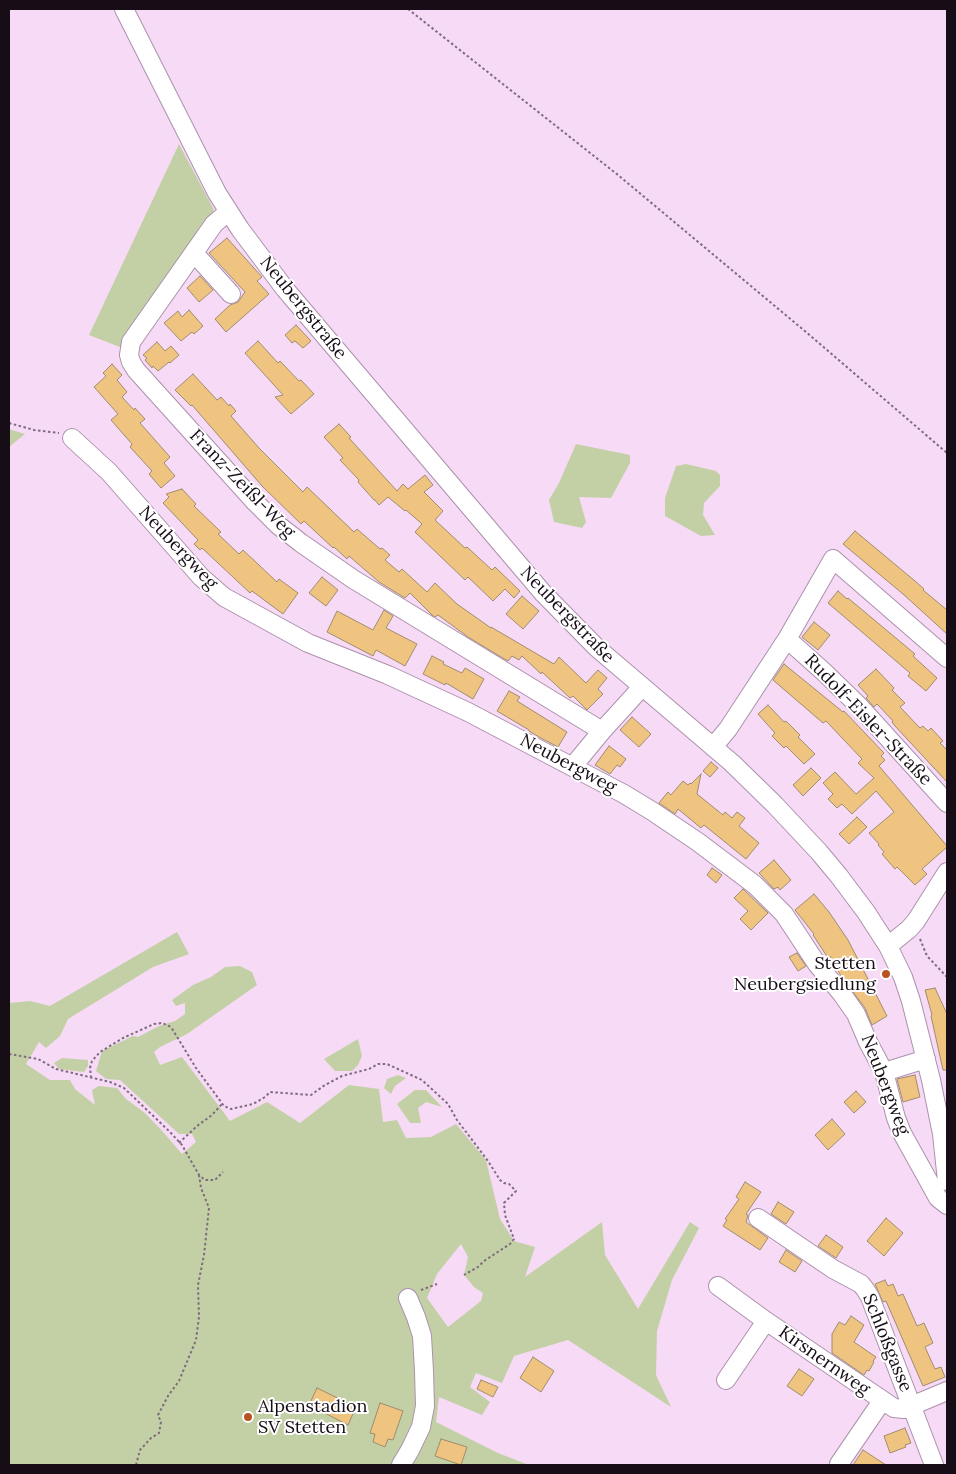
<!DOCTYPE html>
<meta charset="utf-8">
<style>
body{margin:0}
#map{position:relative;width:956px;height:1474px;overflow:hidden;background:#f6daf6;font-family:Lora,serif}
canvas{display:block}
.frame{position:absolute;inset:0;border:10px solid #170d17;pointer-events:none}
</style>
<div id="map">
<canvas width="956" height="1474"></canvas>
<div class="frame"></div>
</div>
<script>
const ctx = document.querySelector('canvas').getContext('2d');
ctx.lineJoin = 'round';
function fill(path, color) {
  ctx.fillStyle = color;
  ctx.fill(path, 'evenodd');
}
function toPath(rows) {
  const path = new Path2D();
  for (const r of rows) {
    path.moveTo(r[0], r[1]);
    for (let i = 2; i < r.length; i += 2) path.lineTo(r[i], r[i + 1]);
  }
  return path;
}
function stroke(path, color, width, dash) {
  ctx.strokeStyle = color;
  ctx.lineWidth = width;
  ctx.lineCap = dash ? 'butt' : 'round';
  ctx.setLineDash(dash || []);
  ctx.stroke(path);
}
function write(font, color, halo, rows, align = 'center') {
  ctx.font = font + ' Lora,serif';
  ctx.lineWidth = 4;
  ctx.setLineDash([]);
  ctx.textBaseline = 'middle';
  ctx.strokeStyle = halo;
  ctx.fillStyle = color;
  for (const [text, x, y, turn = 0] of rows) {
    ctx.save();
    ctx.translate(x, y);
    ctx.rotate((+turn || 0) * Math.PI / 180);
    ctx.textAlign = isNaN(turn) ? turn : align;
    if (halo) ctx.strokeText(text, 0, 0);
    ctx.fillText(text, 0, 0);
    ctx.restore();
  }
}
fill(toPath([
 [179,144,214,210,120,347,89,335],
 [9,429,25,434,9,447],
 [576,444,630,455,630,463,611,498,579,497,586,522,582,528,554,522,549,500,559,483],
 [686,464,716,471,720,475,720,486,704,503,703,515,715,535,701,536,665,516,665,498,676,466],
 [177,932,189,954,153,967,68,1019,60,1036,46,1048,39,1042,26,1064,50,1080,70,1080,75,1089,95,1105,92,1090,99,1086,117,1088,126,1099,145,1113,164,1133,182,1154,196,1142,192,1134,179,1134,120,1080,106,1079,96,1071,102,1051,133,1036,138,1037,159,1026,175,1021,185,1014,185,1003,176,1006,172,1000,193,985,211,977,225,967,240,966,252,972,257,985,187,1034,160,1047,154,1052,160,1065,182,1057,230,1121,267,1102,300,1123,349,1085,379,1089,383,1122,397,1120,406,1138,431,1137,456,1124,486,1160,500,1219,514,1241,535,1247,525,1277,602,1222,605,1255,638,1309,690,1222,699,1228,672,1280,657,1331,656,1375,671,1407,568,1340,514,1356,502,1383,476,1373,470,1387,490,1402,482,1415,439,1397,436,1422,498,1453,529,1465,9,1465,9,1003,30,1001,50,1006],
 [461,1244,468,1257,464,1275,474,1287,483,1293,481,1301,448,1327,427,1298,437,1274],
 [358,1039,362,1056,358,1065,352,1071,335,1071,324,1059],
 [62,1058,88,1060,88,1066,84,1072,59,1069,54,1063],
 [398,1075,406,1078,395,1086,391,1094,384,1088,387,1079],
 [415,1090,426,1090,442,1107,426,1102,418,1108,421,1123,410,1123,397,1104]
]), '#c3d0a5');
const building = toPath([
 [227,238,262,277,257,281,269,294,226,332,215,319,230,305,238,302,245,292,209,253,227,238],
 [200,276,213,290,199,302,187,288,200,276],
 [189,310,203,326,194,334,192,332,181,341,164,323,178,311,182,317,189,310],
 [296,325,311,341,303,348,295,341,292,343,285,335,296,325],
 [258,341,278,363,280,361,299,381,301,380,314,394,291,414,275,397,283,395,245,353,258,341],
 [157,342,165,351,171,346,179,355,170,363,169,362,158,371,153,366,152,368,145,360,147,358,143,355,157,342],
 [112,364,122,375,117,380,127,392,122,397,134,410,135,408,145,419,140,423,170,457,164,463,175,476,161,488,149,474,152,471,130,447,132,444,111,420,118,414,94,387,106,376,103,373,112,364],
 [193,374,217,400,221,397,229,406,230,404,236,411,231,416,259,448,303,492,307,487,354,532,357,529,380,549,382,548,390,555,385,560,399,572,402,569,427,592,435,583,457,604,491,628,491,627,554,664,559,657,586,683,598,670,607,678,598,689,603,694,587,710,573,696,570,698,542,672,541,674,522,656,519,660,512,656,508,661,496,654,468,637,438,615,435,617,433,616,410,593,405,598,379,582,349,556,347,559,334,547,333,548,304,521,301,524,262,486,192,405,191,406,175,390,193,374],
 [339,424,351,437,349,438,397,491,403,484,408,489,425,475,433,485,424,492,443,511,435,520,465,548,467,547,492,570,495,567,520,591,514,598,505,589,493,601,468,577,465,580,415,532,422,524,406,510,405,511,388,497,379,505,375,500,374,500,358,482,359,480,340,460,343,458,324,437,339,424],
 [182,489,196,504,194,506,221,532,218,534,239,554,243,550,277,582,279,579,298,593,283,614,252,591,250,593,202,548,200,550,194,544,198,540,163,503,169,497,166,494,182,489],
 [855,531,915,581,924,589,923,590,947,610,947,634,903,594,843,544,855,531],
 [322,577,338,590,326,606,309,593,322,577],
 [838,591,847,599,848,598,915,654,913,656,937,678,926,691,908,676,910,673,828,603,838,591],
 [522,596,539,611,523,629,506,614,522,596],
 [384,610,393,616,386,628,417,644,405,666,376,650,373,656,327,632,337,611,373,630,384,610],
 [814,622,830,635,818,650,802,637,814,622],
 [432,656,444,662,443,664,462,673,465,668,484,679,473,699,446,683,445,685,423,674,432,656],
 [784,664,843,712,844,711,884,753,881,756,885,760,879,766,947,846,947,847,922,869,927,874,915,885,897,867,895,869,882,854,884,852,878,845,879,844,869,833,894,812,876,791,852,814,842,804,837,808,828,799,833,794,823,783,835,772,856,794,874,778,858,763,862,759,826,721,823,723,773,680,784,664],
 [876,669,894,688,892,690,905,703,900,707,920,728,923,726,928,731,931,728,943,741,940,743,947,750,947,782,895,726,892,722,893,721,877,704,874,707,866,698,868,696,858,685,876,669],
 [509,691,520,697,517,701,567,732,558,747,539,737,529,731,529,730,497,711,509,691],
 [768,705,784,722,786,721,800,735,798,737,815,754,804,764,786,746,784,748,772,736,775,733,758,714,768,705],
 [632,717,651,734,639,747,620,730,632,717],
 [609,746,626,759,620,767,617,765,610,774,595,765,609,746],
 [711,762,718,768,710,777,703,771,711,762],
 [811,768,821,778,803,796,793,785,811,768],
 [701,774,697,794,723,815,725,812,732,818,737,812,745,818,739,826,759,843,746,859,704,825,701,828,678,809,675,814,659,803,668,792,671,795,683,781,688,785,690,783,691,784,701,774],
 [857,817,867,827,849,844,839,834,857,817],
 [774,860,791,880,780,890,778,887,774,889,759,873,774,860],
 [712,868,722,875,716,883,707,875,712,868],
 [743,889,768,913,751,930,740,919,748,911,734,898,743,889],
 [814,894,829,912,848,940,887,1016,872,1025,865,1008,841,976,830,956,828,958,813,935,814,934,795,910,814,894],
 [797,953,806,966,798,971,789,957,797,953],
 [935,988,947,1014,947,1070,943,1070,931,1016,932,1015,925,990,935,988],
 [915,1075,920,1097,903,1102,897,1079,915,1075],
 [856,1091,866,1102,854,1113,844,1102,856,1091],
 [832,1119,845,1134,828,1150,815,1135,832,1119],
 [745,1182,761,1192,746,1214,748,1215,746,1222,768,1238,760,1250,723,1226,727,1220,725,1219,739,1199,736,1197,745,1182],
 [778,1202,794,1212,786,1224,771,1214,778,1202],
 [886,1218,903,1233,884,1256,867,1241,886,1218],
 [826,1235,843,1247,836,1258,818,1246,826,1235],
 [786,1250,802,1261,795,1272,779,1262,786,1250],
 [885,1280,888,1286,893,1284,898,1296,903,1294,917,1326,924,1323,933,1343,925,1347,935,1369,941,1367,945,1377,923,1386,886,1301,883,1302,875,1284,885,1280],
 [851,1316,864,1325,854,1342,876,1357,873,1361,874,1362,869,1371,867,1370,864,1375,832,1353,832,1334,839,1322,845,1325,851,1316],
 [533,1357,554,1371,541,1392,520,1378,533,1357],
 [799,1369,814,1379,802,1396,787,1386,799,1369],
 [481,1380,498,1387,493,1397,477,1389,481,1380],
 [317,1388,356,1407,348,1425,309,1405,317,1388],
 [380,1403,403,1411,393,1440,388,1439,385,1447,373,1442,375,1434,370,1433,380,1403],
 [905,1428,911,1443,905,1445,906,1447,890,1453,884,1436,905,1428],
 [441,1439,467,1447,461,1465,435,1456,441,1439],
 [863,1450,886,1465,853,1465,863,1450]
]);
fill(building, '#efc380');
stroke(building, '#a08c6e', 1);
const minor = toPath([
 [124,9,217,193,240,229,285,289,543,593,597,648,732,763,775,805,819,852,839,876,866,912,888,946,903,977,911,1001,931,1080,942,1134,947,1181],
 [228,212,214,224,131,342,129,355,131,362,136,370,255,502,278,525,301,543,353,579,602,731],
 [194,253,231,294],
 [72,438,109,472,201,577,224,597,308,643,388,675,468,712,624,794,652,811,698,842,755,885,784,914,817,964,842,994,856,1014,868,1042,884,1072,896,1118,902,1133,938,1198,947,1205],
 [787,639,824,672,860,707,947,803],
 [713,747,728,729,787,639,833,559,947,658],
 [573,766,602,731,642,687],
 [888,946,909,929,916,921,947,872],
 [884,1072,926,1059],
 [758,1218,833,1269,861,1284,865,1289,870,1297,934,1465],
 [718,1286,766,1321,894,1408,904,1409,947,1391],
 [726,1380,766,1321],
 [839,1464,882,1401],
 [401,1465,410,1450,421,1427,425,1406,424,1371,422,1336,416,1317,408,1298]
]);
stroke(minor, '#ac91ac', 20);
stroke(toPath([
 [408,9,618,175,806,332,947,453],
 [9,423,34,430,59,433],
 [920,939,927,956,947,977],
 [9,1054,38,1059,56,1069,110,1082,124,1088,169,1131,182,1145,199,1175,205,1180,215,1180,223,1172],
 [91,1078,90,1068,92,1061,100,1052,123,1038,154,1024,162,1023,171,1027,196,1068,224,1106,231,1109,253,1104,265,1097,270,1092,311,1095,325,1085,342,1076,369,1069,378,1064,387,1064,411,1075,422,1080,448,1104,457,1120,488,1161,500,1180,504,1183,509,1184,516,1191,504,1203,505,1215,514,1239,510,1244,484,1261,478,1267,464,1275],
 [179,1143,197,1126,212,1115,222,1104],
 [421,1290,437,1284],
 [136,1465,140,1450,151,1438,159,1433,161,1422,158,1415,168,1396,179,1381,196,1340,199,1317,198,1285,204,1255,209,1208,201,1188,199,1175]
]), '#7e6c7e', 2, [2.5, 2.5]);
stroke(minor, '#fff', 18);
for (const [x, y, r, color] of [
 [886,974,5,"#b95422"],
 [248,1417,5,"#b95422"]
]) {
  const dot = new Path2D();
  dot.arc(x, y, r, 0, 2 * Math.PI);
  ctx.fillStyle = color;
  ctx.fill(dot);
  stroke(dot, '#fff', 2);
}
write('18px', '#170d17', '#fff', [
 ["Neubergstraße",303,308,51],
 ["Franz-Zeißl-Weg",242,484,46],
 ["Neubergweg",178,548,47],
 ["Neubergstraße",567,615,46],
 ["Rudolf-Eisler-Straße",868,720,46],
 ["Neubergweg",568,764,28],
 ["Neubergweg",885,1085,69],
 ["Schloßgasse",887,1343,68],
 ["Kirsnernweg",824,1361,35]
]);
write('18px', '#170d17', '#fff', [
 ["Stetten",876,964],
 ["Neubergsiedlung",876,985],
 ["Alpenstadion",258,1407,"left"],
 ["SV Stetten",258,1428,"left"]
], 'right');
</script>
